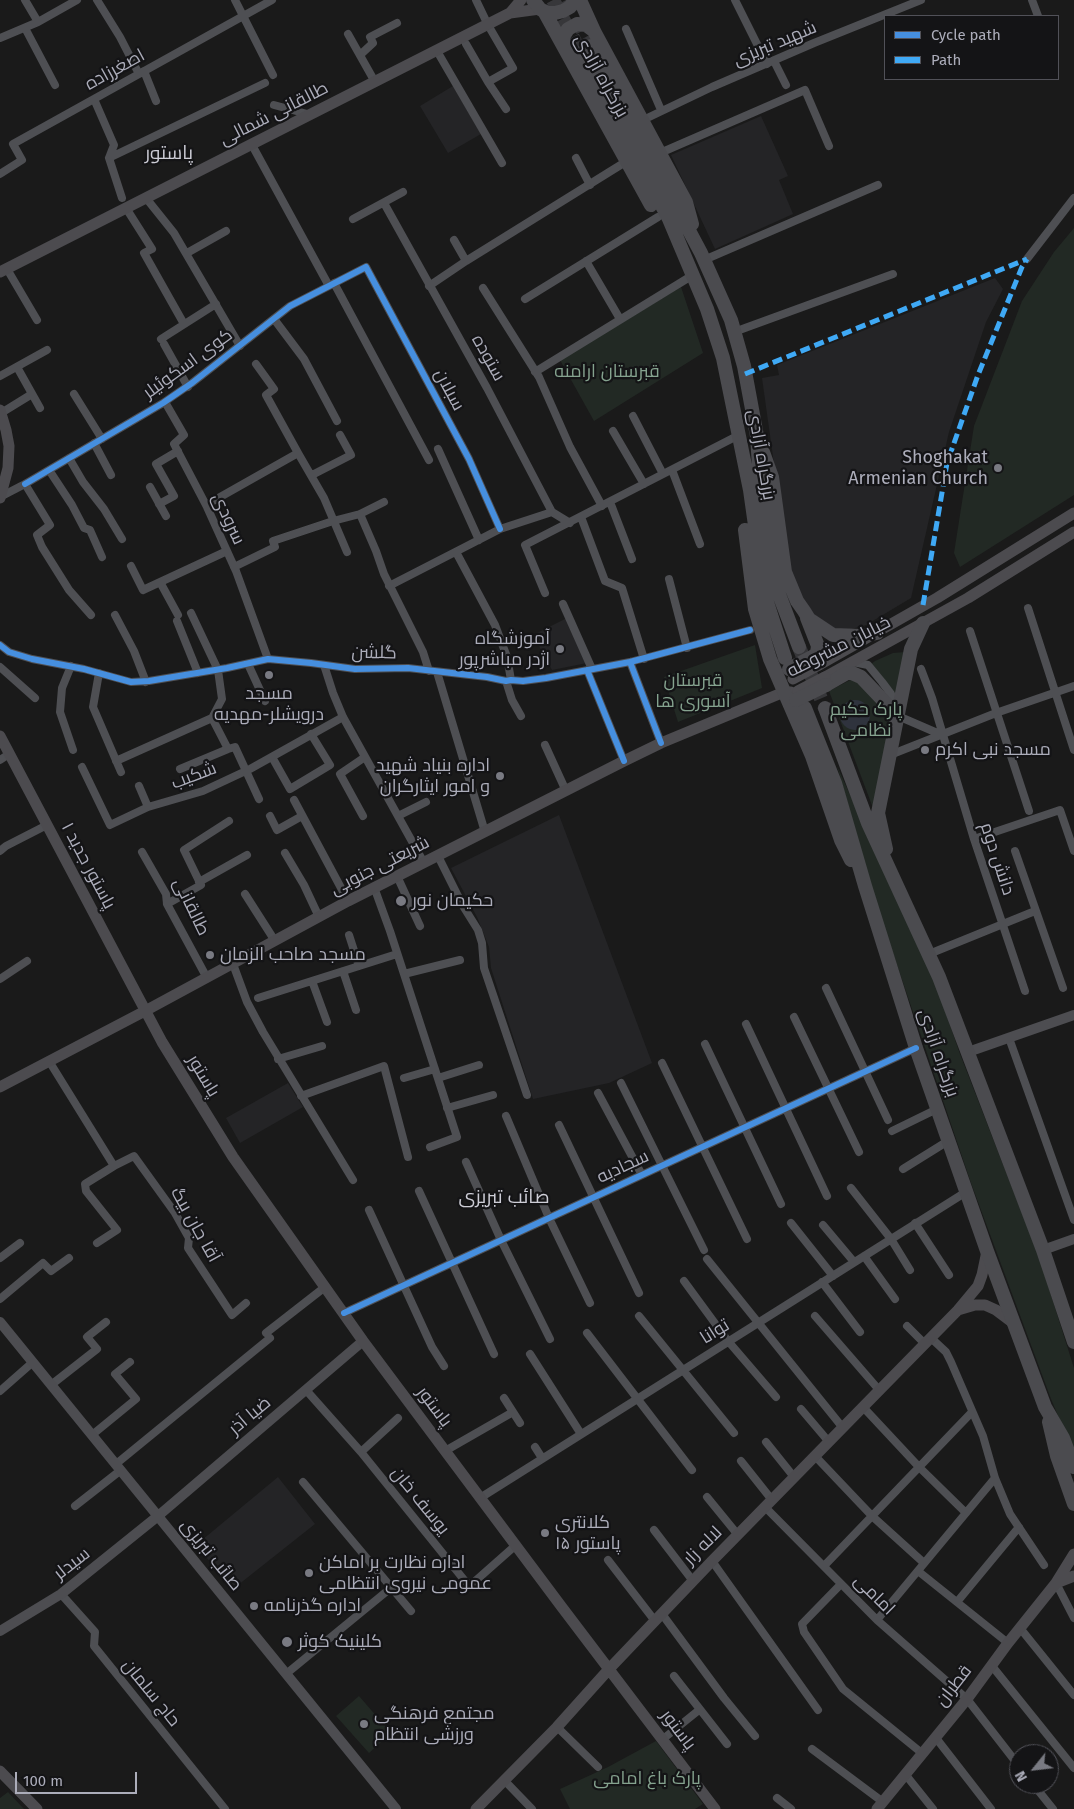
<!DOCTYPE html>
<meta charset="utf-8">
<style>
body{margin:0}
#map{position:relative;width:1074px;height:1809px;overflow:hidden;background:#1a1a1a;font-family:"Fira Sans",sans-serif}
canvas{display:block}
.legend{position:absolute;left:884px;top:15px;width:175px;height:65px;box-sizing:border-box;background:#141416;border:1px solid #515158;margin:0;padding:6px 9px;list-style:none;font-size:15px;color:#acadba}
.legend li{display:flex;align-items:center;gap:10px;height:25px}
.legend b{width:25px;border:1px solid #515158}
.north{position:absolute;left:1009px;top:1744px;width:50px;height:50px;box-sizing:border-box;background:#141416;border:1px solid #515158;border-radius:50%;rotate:241deg;font-size:14px;font-weight:700;line-height:20px;text-align:center;color:#acadba}
.north::after{content:'';display:block;margin:auto;width:18px;height:22px;background:#797a82;clip-path:polygon(50% 0,100% 100%,50% 72%,0 100%)}
.scale{position:absolute;left:15px;top:1772px;width:122px;height:22px;box-sizing:border-box;border:2px solid #acadba;border-top:0;padding-left:6px;font-size:15px;line-height:18px;white-space:nowrap;color:#acadba;-webkit-text-stroke:4px #141416;paint-order:stroke}
</style>
<div id="map">
<canvas width="1074" height="1809"></canvas>
<ul class="legend">
<li><b style="height:6px;background:#468fdf"></b>Cycle path</li>
<li><b style="height:6px;background:#3fa9f5"></b>Path</li>
</ul>
<div class="north">N</div>
<div class="scale">100 m</div>
</div>
<script>
const ctx = document.querySelector('canvas').getContext('2d');
ctx.lineJoin = 'round';
function fill(path, color) {
  ctx.fillStyle = color;
  ctx.fill(path, 'evenodd');
}
function toPath(rows) {
  const path = new Path2D();
  for (const r of rows) {
    if (r.length === 3) {
      path.moveTo(r[0] + r[2], r[1]);
      path.arc(r[0], r[1], r[2], 0, 2 * Math.PI);
      continue;
    }
    path.moveTo(r[0], r[1]);
    for (let i = 2; i < r.length; i += 2) path.lineTo(r[i], r[i + 1]);
  }
  return path;
}
function stroke(path, color, width, dash) {
  ctx.strokeStyle = color;
  ctx.lineWidth = width;
  ctx.lineCap = dash ? 'butt' : 'round';
  ctx.setLineDash(dash || []);
  ctx.stroke(path);
}
function write(font, color, halo, rows, align = 'center') {
  ctx.font = font + ' "Fira Sans",Cairo,sans-serif';
  ctx.lineWidth = 4.5;
  ctx.setLineDash([]);
  ctx.textBaseline = 'middle';
  ctx.strokeStyle = halo;
  ctx.fillStyle = color;
  for (const [text, x, y, turn = 0] of rows) {
    ctx.save();
    ctx.translate(x, y);
    ctx.rotate((+turn || 0) * Math.PI / 180);
    ctx.textAlign = isNaN(turn) ? turn : align;
    if (halo) ctx.strokeText(text, 0, 0);
    ctx.fillText(text, 0, 0);
    ctx.restore();
  }
}
fill(toPath([
 [453,86,481,134,448,153,420,106],
 [761,116,788,176,779,180,793,214,715,249,671,155],
 [995,278,1003,289,986,322,949,432,911,598,866,625,848,630,832,631,802,603,789,571,762,378,779,375,777,365],
 [567,618,587,663,552,670,533,635],
 [559,815,652,1063,609,1083,533,1099,491,968,489,947,477,917,451,868],
 [288,1083,303,1107,240,1143,226,1118],
 [278,1477,315,1524,233,1589,196,1545]
]), '#242426');
fill(toPath([
 [1074,228,1074,495,960,567,954,553,974,426,1022,301,1054,252],
 [681,287,703,353,594,421,560,360],
 [755,645,762,688,678,722,664,677],
 [905,652,897,698,871,664,875,661,893,653],
 [858,676,890,715,891,727,873,808,829,691],
 [837,766,935,982,960,1054,1039,1257,1074,1368,1074,1453,1051,1399,971,1183,875,900],
 [359,1696,391,1733,369,1753,336,1716],
 [656,1741,703,1804,695,1809,570,1809,560,1789,608,1767],
 [8,1792,24,1809,0,1809,0,1798]
]), '#222924');
fill(toPath([
 [855,715,15]
]), '#2f333d');
stroke(toPath([
 [553,0,581,53],
 [566,0,591,46],
 [799,647,825,708]
]), '#37373a', 14, [14, 7]);
stroke(toPath([
 [25,0,38,22],
 [97,0,120,37,139,74],
 [235,0,273,75],
 [476,0,488,25,513,68,488,82],
 [735,0,767,64],
 [1032,0,1038,16],
 [25,28,55,85],
 [626,29,661,110],
 [348,34,375,82],
 [0,38,38,22,77,0],
 [466,44,488,82,506,109],
 [437,51,502,163],
 [360,55,373,43,370,37,397,23],
 [774,61,786,85],
 [144,71,156,101],
 [94,99,114,145,109,158,122,198],
 [274,105,311,115],
 [643,120,712,87,814,43,921,0],
 [252,145,329,286],
 [660,153,805,90,829,146],
 [109,158,265,83],
 [576,158,590,185],
 [0,174,22,160,13,144,272,0],
 [146,198,174,233,240,346],
 [384,203,487,388,552,512,570,523],
 [126,208,152,249,144,253,184,324],
 [353,219,403,192],
 [454,240,466,261],
 [187,253,226,231],
 [1027,259,1074,198],
 [704,260,878,185],
 [586,261,620,319],
 [7,269,37,320],
 [334,283,429,460],
 [429,286,466,261,627,161],
 [483,288,539,377,570,447,602,506],
 [525,299,658,217],
 [274,319,304,359,337,421],
 [734,332,893,274],
 [161,339,216,304],
 [164,344,188,387],
 [256,364,274,389,266,395,298,453],
 [17,367,40,408],
 [535,372,693,275],
 [0,376,47,350],
 [74,394,102,439],
 [165,402,184,435,174,444,207,507,236,571,268,659],
 [1,413,32,394],
 [633,416,663,474],
 [613,431,644,484],
 [94,443,111,475],
 [438,449,479,540],
 [69,458,83,482,104,509,122,539],
 [49,470,72,505,84,528,90,530,102,557],
 [672,470,700,544],
 [312,475,351,455,340,435],
 [25,484,163,403,192,383,290,306,366,267,469,459,500,529],
 [150,487,166,516],
 [0,497,25,484,50,525,37,535,42,547,69,590,91,615],
 [610,502,632,559],
 [159,504,174,496,156,464,178,451],
 [206,505,298,453,324,498,347,552],
 [360,514,376,551,384,574,423,652,429,671],
 [581,517,605,581,622,588,644,659],
 [456,552,495,625,507,657,511,680],
 [131,566,143,590,227,551],
 [234,567,275,547,273,541,333,521,360,514,384,502],
 [669,579,687,648],
 [160,582,178,615],
 [389,586,500,529,552,512],
 [545,593,525,545,739,435],
 [563,604,592,669],
 [1028,608,1074,750],
 [191,613,218,670,222,699,212,718,228,749,235,747,259,799],
 [115,615,134,651,146,682],
 [177,621,198,673],
 [970,631,1029,811],
 [0,645,9,652,32,659,84,669,131,682,149,681,227,668,268,659,311,663,355,669,408,668,487,677,506,681,511,680,523,681,546,678,630,662,750,630],
 [630,662,661,743],
 [853,662,868,665,882,682,891,694,895,703,898,716,942,735],
 [248,664,265,701],
 [324,665,333,693,343,717,424,863],
 [71,666,62,688,60,712,73,750],
 [0,667,35,698],
 [921,669,932,698,974,839,1025,991],
 [587,670,624,761],
 [437,672,485,832],
 [99,673,93,707,121,772],
 [506,681,512,700,521,716],
 [545,745,566,791],
 [890,755,996,713,1074,686],
 [272,757,290,789,330,765,311,734],
 [0,760,9,754],
 [116,761,212,718],
 [82,767,110,825,148,807,203,791,250,769,343,717],
 [180,769,228,749],
 [139,786,148,807],
 [294,800,348,901],
 [270,816,277,830,302,816],
 [363,816,340,774,365,757],
 [398,816,426,802],
 [974,839,1060,810,1074,851],
 [0,851,6,846,47,825],
 [1015,851,1063,988],
 [142,852,166,894,167,904,207,978],
 [285,853,304,885,319,917],
 [438,856,463,906,478,930,482,943,484,968,527,1095],
 [397,876,420,926],
 [199,882,247,855],
 [374,887,390,931,457,1137,430,1147],
 [245,894,275,941],
 [167,904,201,885,184,850,229,821],
 [349,935,359,966],
 [929,954,1035,911],
 [233,964,247,1002,263,1032,353,1180],
 [343,971,356,1010],
 [404,974,460,960],
 [0,979,27,961],
 [312,981,327,1022],
 [826,988,888,1120],
 [258,998,397,954],
 [794,1017,859,1152],
 [746,1024,827,1196],
 [1009,1038,1074,1220],
 [705,1044,781,1204],
 [278,1059,322,1046],
 [49,1061,114,1166,134,1156,175,1213,189,1238,188,1248,232,1315,246,1303],
 [662,1063,747,1239],
 [404,1078,435,1069],
 [438,1078,479,1065],
 [621,1083,704,1250],
 [598,1093,642,1175],
 [301,1096,384,1066,408,1157],
 [447,1108,493,1095],
 [506,1116,549,1218,590,1303],
 [559,1125,639,1293],
 [892,1131,937,1109],
 [466,1162,501,1240,550,1339],
 [903,1169,948,1141],
 [851,1188,891,1239,910,1270],
 [419,1191,494,1354],
 [369,1210,432,1347,444,1366],
 [791,1223,833,1276],
 [915,1223,949,1275],
 [823,1225,854,1262],
 [97,1243,117,1230,86,1191,85,1184,114,1166],
 [864,1256,895,1299],
 [0,1258,20,1243],
 [707,1259,843,1428],
 [684,1281,728,1341,776,1397],
 [822,1282,860,1332],
 [0,1299,43,1263,51,1271,69,1258],
 [344,1313,916,1048],
 [639,1316,734,1433],
 [815,1316,880,1391],
 [907,1326,925,1344],
 [266,1333,325,1287],
 [587,1333,692,1470],
 [931,1338,946,1352,951,1362,983,1436,995,1478,1010,1514,1044,1565],
 [530,1354,581,1434],
 [51,1385,97,1349,87,1337,106,1322],
 [306,1390,361,1452,465,1581,469,1584,473,1583,516,1545],
 [0,1391,33,1362],
 [504,1398,520,1423],
 [863,1407,919,1467,966,1513],
 [801,1409,829,1442],
 [92,1435,136,1399,115,1374,130,1362],
 [766,1442,794,1477],
 [535,1447,542,1458],
 [445,1451,513,1412],
 [361,1452,398,1418],
 [815,1456,872,1516,924,1563],
 [741,1461,772,1500],
 [116,1464,270,1338],
 [303,1482,411,1611],
 [707,1497,738,1535],
 [480,1498,966,1192],
 [75,1506,121,1470],
 [765,1507,877,1620,967,1699,1019,1766],
 [654,1530,693,1581],
 [608,1560,655,1621],
 [712,1561,818,1710],
 [824,1566,972,1412],
 [918,1571,1008,1643],
 [1056,1583,1074,1618],
 [841,1584,802,1624,804,1632,843,1689,923,1754],
 [61,1594,95,1632,94,1646,225,1809],
 [957,1602,1019,1527],
 [662,1614,724,1698,755,1736],
 [877,1620,995,1478],
 [1020,1628,1074,1695],
 [992,1666,1074,1768],
 [286,1674,392,1587],
 [674,1676,727,1744],
 [557,1727,598,1767],
 [936,1738,991,1809],
 [663,1739,699,1710],
 [812,1749,883,1802],
 [905,1774,933,1809],
 [504,1780,532,1809],
 [1033,1784,1053,1809],
 [777,1798,791,1809]
]), '#4e4f53', 8);
stroke(toPath([
 [968,1052,1074,1015],
 [1043,1250,1074,1239],
 [0,1322,396,1809],
 [0,1631,61,1594,158,1516,363,1341]
]), '#4d4d51', 10);
stroke(toPath([
 [510,13,521,0],
 [0,272,510,13,540,9],
 [0,410,6,430,9,446,8,468,0,498],
 [819,665,937,598,1074,513],
 [825,677,968,598,1074,532],
 [0,736,162,1042,233,1157,363,1341,561,1606,715,1809],
 [0,1087,145,1011,348,901,624,761,661,743,784,692,791,692],
 [958,1310,975,1305,985,1305,996,1310,1012,1322],
 [1074,1554,1056,1583,1074,1576],
 [0,1771,37,1809],
 [476,1809,557,1727,610,1668,712,1561,958,1310,978,1286,982,1275,987,1251],
 [877,1809,967,1699,1008,1643,1056,1583]
]), '#4c4b4f', 11);
stroke(toPath([
 [533,0,540,9,547,13,555,13,563,11,570,7,575,0],
 [580,0,594,31,686,202,692,224],
 [544,11,651,205],
 [591,46,701,253,731,320,744,366,757,436,760,481,771,559,777,589,799,647],
 [564,47,563,37,568,29,577,24,586,25,594,31],
 [581,53,669,219,707,309,723,358,750,490,765,596,785,658],
 [763,452,772,477,785,572,797,601,804,611,809,619,833,635,862,636,877,633],
 [745,530,755,609,770,659,812,756,841,840,851,860],
 [807,618,818,646,817,653,814,656],
 [826,685,847,673,852,673,861,677,898,716],
 [805,708,835,783,865,886,916,1048,987,1251,1045,1407,1063,1438,1074,1467],
 [825,708,868,823,939,977,1043,1250,1074,1342],
 [886,849,878,813,911,649,923,623],
 [1049,1422,1057,1456,1074,1504]
]), '#4b4b4f', 14);
stroke(toPath([
 [793,679,819,665],
 [798,691,825,677]
]), '#4c4b4f', 11);
stroke(toPath([
 [789,669,814,656],
 [796,700,826,685]
]), '#4b4b4f', 14);
stroke(toPath([
 [745,374,1027,259],
 [923,605,947,463,978,375,1022,267,1027,259]
]), '#3fa9f5', 5, [10, 5]);
stroke(toPath([
 [25,484,163,403,192,383,290,306,366,267,469,459,500,529],
 [0,645,9,652,32,659,84,669,131,682,149,681,227,668,268,659,311,663,355,669,408,668,487,677,506,681,511,680,523,681,546,678,630,662,750,630],
 [630,662,661,743],
 [587,670,624,761],
 [344,1313,916,1048]
]), '#468fdf', 6);
for (const [x, y, r, color] of [
 [998,468,5,"#797a82"],
 [560,649,5,"#797a82"],
 [269,675,5,"#797a82"],
 [925,750,5,"#797a82"],
 [500,776,5,"#797a82"],
 [401,901,6,"#797a82"],
 [210,955,5,"#797a82"],
 [545,1533,5,"#797a82"],
 [309,1573,5,"#797a82"],
 [254,1606,5,"#797a82"],
 [287,1642,6,"#797a82"],
 [364,1724,5,"#797a82"]
]) {
  const dot = new Path2D();
  dot.arc(x, y, r, 0, 2 * Math.PI);
  ctx.fillStyle = color;
  ctx.fill(dot);
  stroke(dot, '#141416', 2);
}
write('18px', '#acadba', '#141416', [
 ["شهید تبریزی",775,44,-23],
 ["اصغرزاده",115,70,-29],
 ["بزرگراه آزادی",601,76,61],
 ["طالقانی شمالی",274,114,-27],
 ["ستوده",488,358,61],
 ["کوی اسکوئیلر",188,364,-36],
 ["سبلان",449,390,62],
 ["بزرگراه آزادی",761,455,80],
 ["سرودی",228,519,65],
 ["خیابان مشروطه",839,647,-27],
 ["گلشن",374,653,1],
 ["شکیب",194,776,-21],
 ["دانش دوم",997,859,72],
 ["پاستور جدید ۱",88,866,62],
 ["شریعتی جنوبی",380,866,-27],
 ["طالقانی",191,907,64],
 ["بزرگراه آزادی",938,1053,71],
 ["پاستور",203,1076,59],
 ["سجادیه",623,1167,-25],
 ["آقا جان بیگ",195,1225,61],
 ["توانا",715,1332,-32],
 ["پاستور",434,1407,53],
 ["ضیا آذر",250,1416,-40],
 ["یوسف خان",420,1501,51],
 ["لاله زار",703,1546,-45],
 ["صائب تبریزی",211,1555,51],
 ["سیدلر",72,1564,-38],
 ["امامی",874,1595,45],
 ["قطران",954,1686,-52],
 ["حاج سلمان",151,1693,51],
 ["پاستور",678,1730,53]
]);
write('18px', '#85a38f', '#141416', [
 ["قبرستان ارامنه",607,372],
 ["قبرستان",693,681],
 ["آسوری ها",693,702],
 ["پارک حکیم",866,710],
 ["نظامی",866,731],
 ["پارک باغ امامی",647,1779]
]);
write('18px', '#acadba', '#141416', [
 ["Shoghakat",988,458,"right"],
 ["Armenian Church",988,479,"right"],
 ["آموزشگاه",550,639,"right"],
 ["اژدر مباشرپور",550,660,"right"],
 ["مسجد",269,694,"center"],
 ["درویشلر-مهدیه",269,715,"center"],
 ["مسجد نبی اکرم",935,750],
 ["اداره بنیاد شهید",490,766,"right"],
 ["و امور ایثارگران",490,787,"right"],
 ["حکیمان نور",412,901],
 ["مسجد صاحب الزمان",220,955],
 ["کلانتری",555,1523],
 ["۱۵ پاستور",555,1544],
 ["اداره نظارت بر اماکن",319,1563],
 ["عمومی نیروی انتظامی",319,1584],
 ["اداره گذرنامه",264,1606],
 ["کلینیک کوثر",298,1642],
 ["مجتمع فرهنگی",374,1714],
 ["ورزشی انتظام",374,1735]
], 'left');
write('19px', '#cdcdd6', '#141416', [
 ["پاستور",169,154],
 ["صائب تبریزی",504,1198]
]);
</script>
